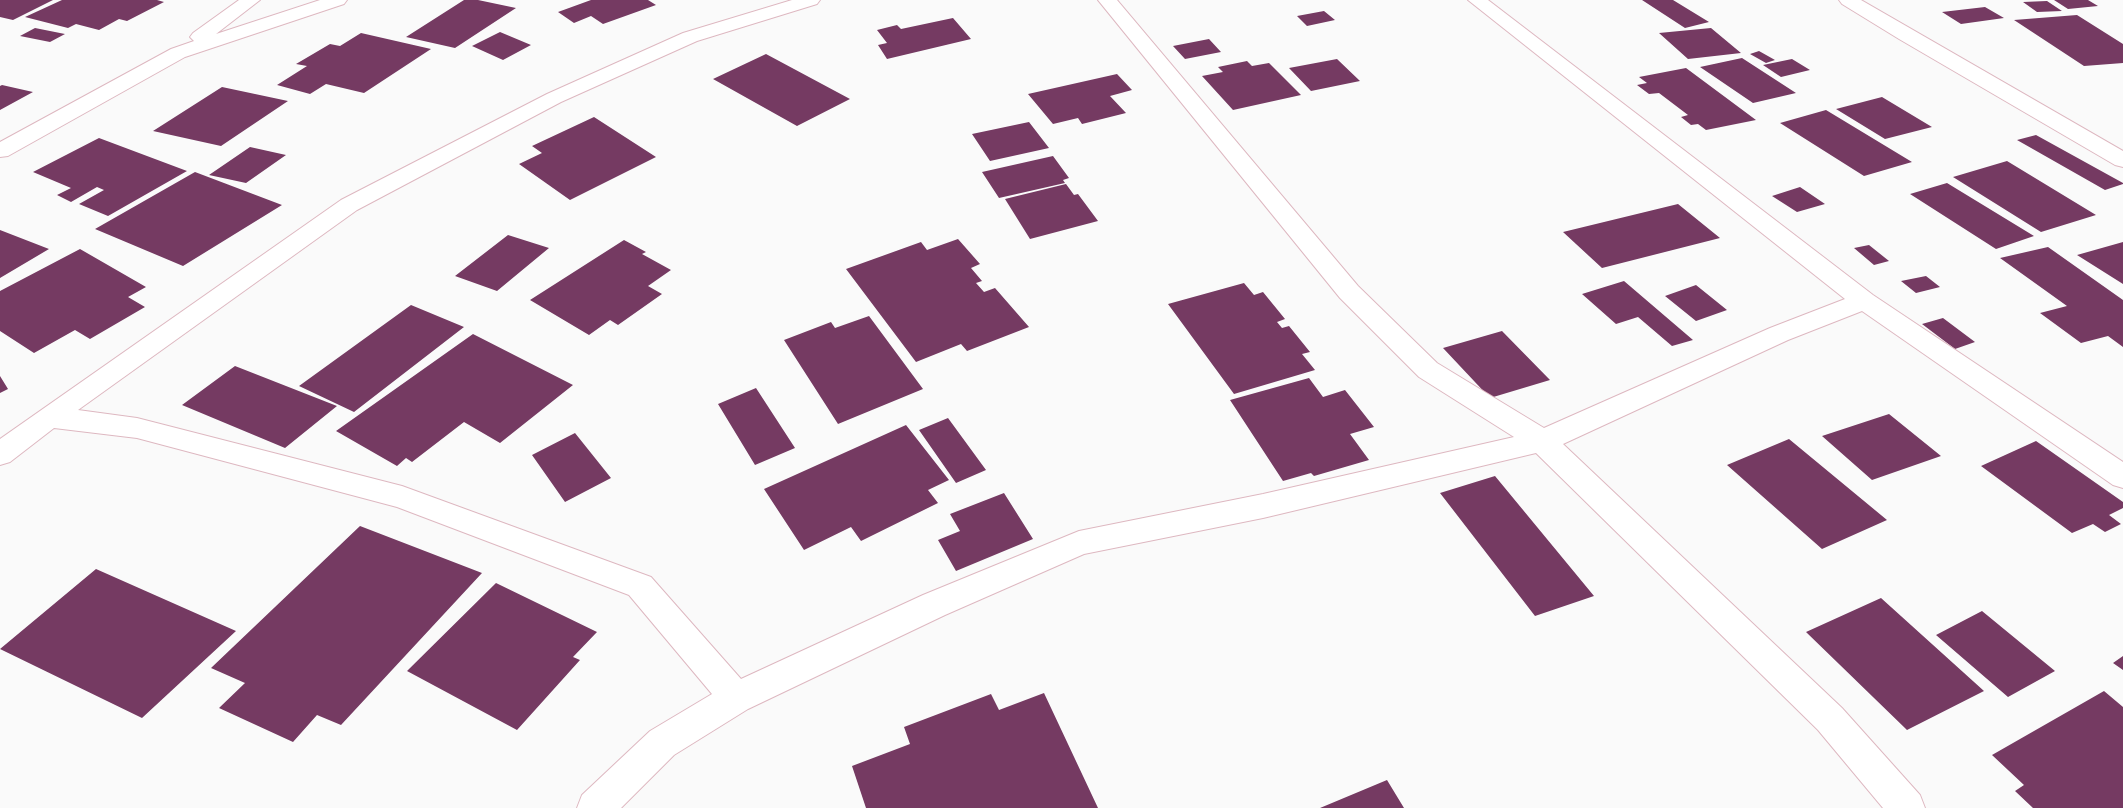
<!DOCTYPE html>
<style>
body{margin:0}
canvas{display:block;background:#fafafa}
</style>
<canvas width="2123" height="808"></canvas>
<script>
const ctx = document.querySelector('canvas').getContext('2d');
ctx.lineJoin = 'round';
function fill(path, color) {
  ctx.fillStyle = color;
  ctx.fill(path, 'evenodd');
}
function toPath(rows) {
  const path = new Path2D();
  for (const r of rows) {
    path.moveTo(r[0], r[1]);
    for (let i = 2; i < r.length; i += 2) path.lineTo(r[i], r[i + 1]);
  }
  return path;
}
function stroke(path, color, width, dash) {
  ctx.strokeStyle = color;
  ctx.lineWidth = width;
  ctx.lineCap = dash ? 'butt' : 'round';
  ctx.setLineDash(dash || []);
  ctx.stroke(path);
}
fill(toPath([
 [0,0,53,0,13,20,0,17],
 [62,0,157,0,164,2,127,21,119,19,99,30,76,24,68,28,25,17],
 [464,0,478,0,516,8,455,48,406,37],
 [591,0,648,0,656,5,603,24,591,16,574,23,558,12],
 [1642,0,1673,0,1709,22,1685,28],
 [2054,0,2088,0,2098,6,2068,9],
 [2047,1,2062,11,2037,12,2023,2],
 [1985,7,2004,18,1961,24,1942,12],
 [1324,11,1335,20,1307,26,1297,16],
 [2077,15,2123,44,2123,63,2084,66,2014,20],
 [953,18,971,39,887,59,878,45,887,43,877,30,897,25,901,29],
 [35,28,65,34,50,42,20,36],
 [1711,28,1741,53,1688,59,1659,33],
 [500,32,531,45,503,60,472,46],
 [361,33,431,49,364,93,326,84,310,94,277,85,307,66,296,64,330,44,340,46],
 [1209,39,1221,52,1185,59,1173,46],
 [1759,51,1775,60,1766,63,1750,54],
 [766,54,850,99,797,126,713,79],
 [1742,58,1796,93,1753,103,1700,67],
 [1337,59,1360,81,1311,91,1289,68],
 [1792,59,1810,70,1781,77,1763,65],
 [1247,61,1252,66,1269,63,1301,95,1233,110,1202,76,1223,72,1218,67],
 [1686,68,1756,120,1706,130,1698,124,1691,125,1681,117,1688,115,1659,93,1649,94,1637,85,1647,83,1639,77],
 [1117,74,1132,90,1110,96,1126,113,1082,124,1078,118,1053,124,1028,94],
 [2,85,33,92,0,110,0,86],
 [222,87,288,101,221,146,153,131],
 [1882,97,1932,127,1885,139,1836,109],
 [1826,110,1912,162,1864,176,1780,123],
 [594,117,656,157,570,200,519,164,542,153,532,146],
 [1029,122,1049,148,990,161,972,134],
 [2036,135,2123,183,2123,184,2105,190,2017,140],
 [99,138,187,171,108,216,79,204,104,190,97,187,71,202,57,195,71,188,33,172],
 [250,147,286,155,246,183,209,175],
 [1053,156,1069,178,1063,180,1065,183,999,198,982,172],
 [2007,161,2096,215,2041,232,1953,177],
 [195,172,282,205,183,266,95,229],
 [1947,183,2034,236,1996,249,1910,194],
 [1066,184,1074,195,1078,194,1098,221,1030,239,1005,199],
 [1800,187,1825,204,1797,212,1772,196],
 [1678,204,1720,238,1602,268,1563,232],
 [0,230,49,249,0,278],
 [508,235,549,248,497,291,455,276],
 [958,239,980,264,971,268,982,281,976,283,984,292,995,288,1029,327,967,351,961,344,916,362,846,269,921,242,927,250],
 [624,240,646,252,642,254,671,270,648,286,662,294,618,325,610,320,589,335,530,300],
 [2123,242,2123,284,2077,255],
 [1869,245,1889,261,1874,265,1854,248],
 [2048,247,2123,300,2123,347,2108,336,2081,343,2040,313,2067,306,2000,258],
 [80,249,146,287,128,297,145,307,90,339,75,330,34,353,0,331,0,291],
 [1926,276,1940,287,1916,293,1901,281],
 [1624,281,1693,340,1672,346,1638,317,1616,324,1582,294],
 [1244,283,1254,295,1263,292,1285,319,1277,322,1282,328,1289,326,1310,352,1302,354,1315,370,1234,394,1168,304],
 [1696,285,1727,310,1696,321,1665,296],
 [411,305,464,327,354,412,299,386],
 [869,316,923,389,838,424,784,340,831,322,835,328],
 [1943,318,1975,342,1955,349,1922,324],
 [1502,331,1550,380,1490,398,1443,348],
 [473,334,573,385,500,443,464,422,412,462,406,458,397,466,336,431],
 [235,366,337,406,285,448,182,405],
 [0,376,8,389,0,393],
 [1309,378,1323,397,1345,390,1374,427,1350,434,1369,460,1314,476,1311,473,1283,481,1230,400],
 [756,388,795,448,755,465,718,404],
 [1889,414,1941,456,1872,480,1822,436],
 [948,418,986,470,956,483,919,430],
 [906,425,949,480,928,490,938,503,861,541,851,527,804,550,764,489],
 [575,433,611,478,565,502,532,455],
 [1789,439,1887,520,1822,549,1727,465],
 [2036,441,2123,502,2123,508,2109,515,2121,524,2105,532,2093,524,2072,533,1981,466],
 [1495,476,1594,596,1535,616,1440,493],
 [1004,493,1033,539,956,571,938,540,960,531,950,514],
 [360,526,482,573,341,725,317,715,293,742,219,708,245,683,211,668],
 [96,569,236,631,142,718,0,649],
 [496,583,597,632,573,657,580,660,517,730,407,671],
 [1881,598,1984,691,1907,730,1806,632],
 [1982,611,2055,671,2008,697,1936,635],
 [2123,656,2123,670,2113,663],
 [2104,691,2123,707,2123,808,2033,808,2015,791,2024,785,1992,755],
 [1044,693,1098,808,866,808,852,766,910,744,904,727,991,694,999,710],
 [1387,780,1404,808,1320,808]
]), '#753a62');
const minor = toPath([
 [239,0,260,0,216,34,320,0,347,0,344,4,185,57,8,156,0,157,0,142,171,49,194,41,190,37,193,33,239,0],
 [792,0,820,0,817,4,697,41,561,102,357,210,78,410,137,418,402,486,651,577,741,679,923,595,1079,531,1263,494,1514,437,1419,377,1340,298,1098,0,1117,0,1358,286,1437,363,1544,428,1770,328,1845,299,1468,0,1488,0,1873,295,2123,462,2123,488,2113,485,1862,311,1788,340,1563,444,1842,708,1920,795,1925,808,1883,808,1818,730,1536,453,1263,518,1084,554,945,615,748,709,674,755,621,808,577,808,582,795,650,731,712,694,629,595,397,507,137,438,54,428,10,462,0,465,0,439,341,200,547,94,683,33,792,0],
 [1839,0,1861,0,2123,151,2123,167,2115,165,1899,39,1842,4,1839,0]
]);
stroke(minor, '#deb8c1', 2);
fill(minor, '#fff');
</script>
